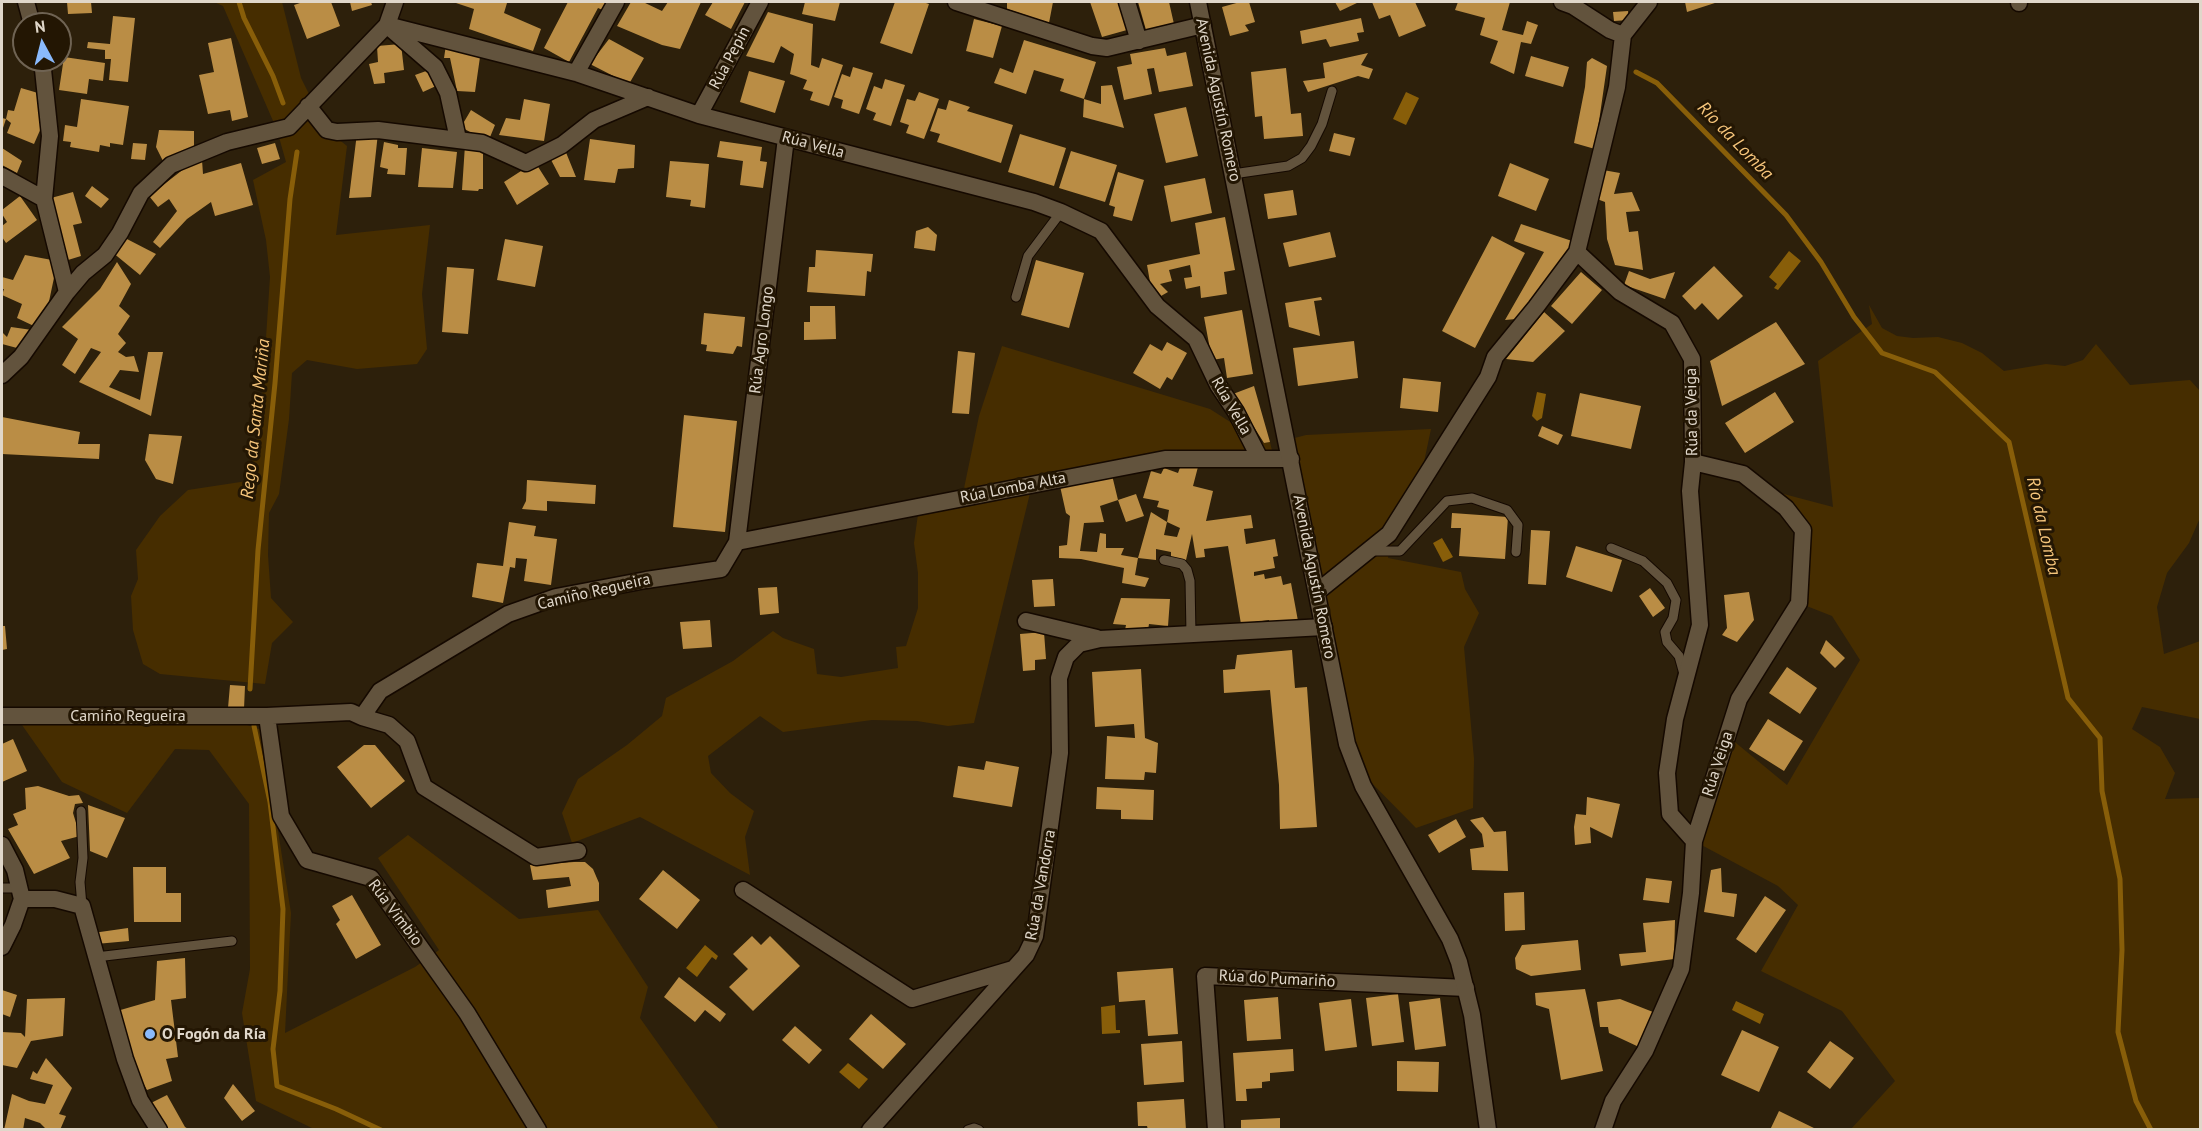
<!DOCTYPE html>
<meta charset="utf-8">
<style>
body{margin:0}
#map{position:relative;width:2202px;height:1131px;overflow:hidden;background:#2d200b;font-family:"PT Sans",sans-serif}
canvas{display:block}
.frame{position:absolute;inset:0;border:3px solid #e0d7ca;pointer-events:none}
.north{position:absolute;left:12px;top:12px;width:60px;height:60px;box-sizing:border-box;background:#231603;border:2px solid #6f6353;border-radius:50%;rotate:353deg;font-size:16px;font-weight:700;line-height:24px;text-align:center;color:#e0d7ca}
.north::after{content:'';display:block;margin:auto;width:21px;height:27px;background:#8abafc;clip-path:polygon(50% 0,100% 100%,50% 72%,0 100%)}
</style>
<div id="map">
<canvas width="2202" height="1131"></canvas>
<div class="frame"></div>
<div class="north">N</div>
</div>
<script>
const ctx = document.querySelector('canvas').getContext('2d');
ctx.lineJoin = 'round';
function fill(path, color) {
  ctx.fillStyle = color;
  ctx.fill(path, 'evenodd');
}
function toPath(rows) {
  const path = new Path2D();
  for (const r of rows) {
    path.moveTo(r[0], r[1]);
    for (let i = 2; i < r.length; i += 2) path.lineTo(r[i], r[i + 1]);
  }
  return path;
}
function stroke(path, color, width, dash) {
  ctx.strokeStyle = color;
  ctx.lineWidth = width;
  ctx.lineCap = dash ? 'butt' : 'round';
  ctx.setLineDash(dash || []);
  ctx.stroke(path);
}
function write(font, color, halo, rows, align = 'center') {
  ctx.font = font + ' "PT Sans",sans-serif';
  ctx.lineWidth = 6;
  ctx.setLineDash([]);
  ctx.textBaseline = 'middle';
  ctx.strokeStyle = halo;
  ctx.fillStyle = color;
  for (const [text, x, y, turn = 0] of rows) {
    ctx.save();
    ctx.translate(x, y);
    ctx.rotate((+turn || 0) * Math.PI / 180);
    ctx.textAlign = isNaN(turn) ? turn : align;
    if (halo) ctx.strokeText(text, 0, 0);
    ctx.fillText(text, 0, 0);
    ctx.restore();
  }
}
fill(toPath([
 [214,2,282,2,301,78,327,130,347,146,336,235,430,225,422,294,427,349,417,364,357,369,307,360,292,373,289,419,279,494,269,513,268,555,271,598,293,622,272,643,265,684,160,674,143,664,133,630,131,596,138,579,136,550,160,516,188,490,247,481,260,429,270,277,266,240,253,180,286,162,277,130,223,6],
 [1869,305,1882,328,1897,336,1913,338,1938,337,1962,343,1982,353,2004,371,2046,364,2065,366,2083,360,2096,344,2130,385,2190,380,2200,391,2200,518,2189,543,2167,573,2157,607,2164,654,2200,641,2200,719,2142,707,2132,729,2160,747,2175,773,2165,799,2200,798,2200,1129,1851,1129,1895,1081,1842,1011,1761,971,1798,905,1778,886,1694,841,1730,738,1787,785,1860,660,1832,616,1799,603,1803,530,1761,488,1833,507,1818,361,1872,324],
 [1002,346,1210,409,1263,443,1270,442,1274,459,1165,459,1032,485,974,723,948,726,917,721,872,720,783,732,760,716,708,756,711,773,730,793,754,811,745,837,750,875,640,817,572,843,562,813,578,779,627,745,662,716,666,698,733,661,773,631,783,638,814,649,817,674,841,677,898,668,896,647,906,646,918,608,918,573,914,543,919,507,962,498,979,416],
 [1431,429,1424,462,1392,527,1398,520,1388,558,1461,572,1465,589,1479,613,1464,647,1474,759,1473,808,1416,828,1353,764,1287,440,1306,435],
 [15,715,221,716,262,730,291,913,285,1033,415,967,439,950,378,858,408,835,519,919,598,910,648,987,640,1018,719,1129,314,1129,256,1101,242,1013,250,969,249,804,209,750,175,749,127,813,62,782]
]), '#462d00');
fill(toPath([
 [1406,92,1419,98,1406,125,1393,119],
 [1789,251,1801,261,1778,290,1774,288,1777,284,1769,277],
 [1537,392,1546,394,1542,418,1537,421,1532,416],
 [1442,538,1453,557,1443,562,1433,543],
 [705,945,718,956,716,960,712,957,697,977,686,968],
 [1736,1001,1764,1014,1760,1024,1732,1010],
 [1115,1005,1116,1030,1120,1030,1120,1033,1102,1034,1101,1007],
 [848,1063,868,1079,859,1089,839,1072]
]), '#885e09');
stroke(toPath([
 [239,2,244,18,273,76,283,103],
 [1636,72,1657,83,1786,215,1821,262,1854,317,1882,353,1935,372,2009,442,2068,698,2100,738,2102,791,2120,879,2122,950,2118,1032,2136,1101,2151,1130],
 [250,689,258,550,275,383,290,199,297,152],
 [254,726,270,802,283,909,280,991,273,1049,277,1086,336,1109,381,1130]
]), '#885e09', 5);
fill(toPath([
 [67,2,91,2,92,13,68,14],
 [303,2,331,2,340,26,307,39,294,5],
 [350,2,371,2,372,5,352,11],
 [453,2,504,2,507,3,504,13,541,29,533,51,469,29,474,9],
 [568,2,610,2,605,11,598,8,569,62,544,48],
 [631,2,643,2,662,11,668,2,701,2,680,49,662,45,617,26],
 [713,2,745,2,731,29,705,15],
 [805,2,840,2,835,21,802,14],
 [895,2,923,2,929,4,912,54,880,43],
 [1007,2,1053,2,1049,23,1007,9],
 [1090,2,1121,2,1127,30,1102,37],
 [1138,2,1169,2,1174,24,1146,30],
 [1240,2,1249,2,1255,22,1245,25,1249,31,1230,36,1222,7],
 [1335,2,1359,2,1340,11],
 [1372,2,1415,2,1426,26,1399,37,1390,15,1379,19],
 [1458,2,1510,2,1502,30,1523,35,1527,21,1538,25,1531,44,1521,42,1514,74,1490,63,1498,41,1480,35,1485,18,1455,10],
 [1685,2,1718,2,1687,12],
 [1628,11,1629,20,1614,21,1613,12],
 [768,12,813,24,811,65,819,68,822,58,843,65,829,106,810,100,813,92,803,89,807,80,790,74,794,54,781,46,774,63,746,56],
 [113,16,135,18,128,82,109,80,111,59,105,59,105,50,87,48,88,42,110,44],
 [1361,18,1364,32,1357,33,1359,41,1330,47,1326,39,1302,44,1300,31],
 [974,19,1002,26,993,58,966,51],
 [231,38,248,117,232,121,230,110,208,114,199,75,214,72,208,43],
 [609,39,644,58,629,84,590,64],
 [1024,40,1096,62,1084,99,1101,104,1101,86,1112,85,1124,128,1083,117,1084,99,1060,91,1064,79,1034,70,1026,94,994,83,1000,68,1013,73],
 [401,44,404,70,384,73,385,83,374,84,369,64,378,62,377,46],
 [446,45,481,50,475,92,457,91,450,58,444,58],
 [1165,48,1167,56,1186,52,1193,86,1159,92,1154,68,1147,69,1152,94,1124,100,1117,67,1132,64,1130,54],
 [1368,53,1361,65,1373,69,1369,79,1358,76,1308,92,1303,81,1325,78,1323,63],
 [1531,56,1569,67,1563,87,1525,76],
 [64,57,105,63,103,81,89,79,87,94,59,90],
 [1592,58,1607,66,1595,149,1574,143,1585,87,1587,62],
 [853,67,873,73,859,114,841,108,843,100,834,97,842,74,850,77],
 [1286,68,1291,114,1301,113,1303,136,1264,139,1262,116,1255,117,1251,72],
 [429,70,436,86,423,92,415,75],
 [749,71,785,81,775,113,740,102],
 [885,79,905,85,891,126,873,120,876,113,866,109,874,86,882,89],
 [21,88,38,93,41,128,34,144,7,133,11,123,6,119,2,131,2,118,6,119,8,110,14,111],
 [919,92,939,99,924,139,906,133,909,125,900,122,907,99,915,101],
 [81,99,129,106,123,145,110,143,110,147,100,145,99,152,70,147,71,142,63,141,65,125,77,127],
 [524,99,550,104,544,141,499,135,506,118,520,120],
 [949,100,970,107,967,111,1013,125,1001,163,937,142,940,134,930,131,938,108,946,110],
 [1186,107,1198,156,1166,163,1154,114],
 [471,110,495,125,488,142,461,127],
 [159,130,194,131,194,147,163,161,156,147],
 [357,133,378,133,371,197,349,198],
 [1334,133,1355,138,1350,156,1329,151],
 [1020,134,1066,148,1054,186,1008,172],
 [590,139,635,145,634,168,618,169,615,183,584,180],
 [720,141,762,147,760,161,767,162,763,188,740,185,743,161,717,157],
 [384,142,398,145,398,148,407,148,405,175,387,174,388,169,380,167],
 [133,143,147,144,145,160,131,159],
 [275,143,280,159,262,164,257,148],
 [465,145,483,147,483,189,479,189,478,191,462,190],
 [2,148,22,161,17,173,2,165],
 [422,148,457,152,453,188,418,187],
 [565,150,576,177,560,177,549,156],
 [1071,151,1117,165,1105,202,1059,188],
 [202,160,203,174,241,163,253,205,215,216,211,202,187,219,160,248,153,242,177,211,169,199,158,207,149,196,185,168],
 [670,161,709,164,705,208,690,206,691,200,666,197],
 [535,162,549,184,517,205,504,182],
 [1510,163,1549,179,1536,211,1498,196],
 [1603,170,1620,173,1614,194,1632,192,1640,211,1626,212,1629,232,1638,231,1643,270,1615,265,1607,239,1605,202,1597,199],
 [1118,172,1144,180,1132,221,1113,216,1115,207,1109,205],
 [1205,178,1212,213,1171,222,1164,186],
 [92,186,109,199,101,208,85,196],
 [1293,190,1297,215,1268,219,1264,194],
 [73,192,82,223,73,225,81,256,68,260,51,198],
 [20,196,37,220,6,243,2,237,2,226,7,222,2,214,2,210],
 [1225,217,1235,270,1224,272,1227,294,1201,298,1200,286,1186,289,1184,278,1192,277,1190,265,1169,270,1172,281,1160,284,1168,292,1161,296,1150,282,1147,265,1200,254,1195,223],
 [1521,224,1572,241,1566,258,1516,319,1505,320,1544,252,1514,241],
 [928,227,937,235,935,251,914,248,916,231],
 [1330,232,1336,257,1289,267,1283,243],
 [1492,236,1525,253,1475,348,1442,331],
 [125,238,156,254,140,275,112,252],
 [505,239,543,246,535,287,497,280],
 [816,250,873,254,871,272,867,271,865,296,807,292,809,267,815,267],
 [25,255,52,260,55,273,47,311,36,327,17,318,22,304,2,295,4,289,2,289,2,277,13,280],
 [1036,260,1084,273,1069,328,1021,315],
 [117,262,131,284,119,306,130,316,118,334,126,343,118,352,126,357,134,356,139,372,120,370,109,387,140,400,148,352,163,352,151,416,79,382,101,352,91,348,75,374,62,365,78,339,62,327,100,289],
 [1714,266,1743,296,1718,320,1702,303,1695,310,1682,296],
 [447,267,474,269,468,334,442,332],
 [1629,271,1650,279,1675,272,1665,299,1624,285],
 [1581,272,1602,290,1572,324,1551,306],
 [1321,297,1322,300,1314,301,1320,336,1289,327,1285,303],
 [810,306,835,306,836,339,804,340,804,322,810,322],
 [1242,310,1253,374,1227,378,1224,358,1212,360,1204,317],
 [1544,312,1565,331,1533,362,1506,359],
 [704,313,745,317,742,347,737,346,733,354,706,351,707,345,701,344],
 [1776,322,1805,364,1722,406,1710,361],
 [11,327,32,330,17,348,2,344,2,332,7,337],
 [1354,341,1358,378,1298,386,1293,348],
 [1167,342,1187,353,1172,380,1167,377,1160,389,1133,373,1150,344,1162,351],
 [958,351,975,353,969,414,952,413],
 [1403,378,1441,382,1438,412,1400,408],
 [1254,386,1270,442,1264,443,1233,394],
 [1775,392,1794,422,1745,453,1725,423],
 [1580,393,1641,406,1631,449,1571,436],
 [684,415,737,421,725,532,673,527],
 [2,417,80,432,78,444,100,444,99,459,2,454],
 [1542,426,1563,435,1558,445,1538,436],
 [149,434,182,436,173,484,156,479,145,460],
 [1182,462,1199,463,1193,486,1213,491,1206,521,1251,515,1253,528,1244,529,1246,544,1275,539,1278,556,1273,557,1275,568,1254,572,1254,576,1264,574,1265,579,1281,576,1283,585,1291,583,1298,621,1270,626,1269,620,1241,624,1228,546,1204,549,1205,557,1196,558,1192,534,1186,560,1171,557,1171,552,1156,549,1156,560,1138,558,1151,512,1167,522,1169,510,1157,507,1159,501,1143,498,1151,471,1161,474,1164,468,1178,473],
 [1167,522,1180,528,1177,537,1164,535],
 [1112,475,1118,500,1136,494,1144,516,1126,522,1118,500,1100,506,1104,522,1084,523,1080,551,1097,552,1100,533,1106,534,1106,548,1124,548,1121,555,1138,558,1135,575,1149,578,1145,587,1122,583,1124,568,1081,559,1059,558,1059,546,1067,545,1070,516,1066,513,1060,486],
 [527,480,596,485,595,504,547,501,547,511,522,509,526,501],
 [1452,513,1508,517,1505,559,1459,556,1461,528,1451,528],
 [509,522,536,526,534,536,557,539,551,585,524,581,527,559,516,558,515,568,510,567,503,603,472,597,477,563,503,566],
 [1531,530,1550,531,1546,585,1528,584],
 [1576,546,1622,560,1612,592,1566,577],
 [1053,579,1055,606,1034,607,1032,580],
 [777,587,779,613,760,615,758,588],
 [1650,588,1665,608,1653,617,1639,596],
 [1749,592,1754,620,1737,642,1722,635,1727,628,1724,595],
 [1121,598,1170,599,1168,626,1149,624,1148,630,1125,630,1126,625,1113,624],
 [710,620,712,647,683,649,680,622],
 [2,626,5,626,7,649,2,650],
 [1044,632,1046,659,1035,660,1035,670,1023,671,1020,634],
 [1826,640,1845,658,1835,668,1820,653],
 [1292,650,1295,688,1307,687,1317,827,1280,829,1279,785,1270,690,1224,693,1223,670,1235,669,1237,655],
 [1787,667,1817,688,1800,714,1769,693],
 [1141,669,1145,738,1158,743,1156,773,1145,772,1144,780,1105,779,1107,736,1135,738,1134,724,1095,727,1092,672],
 [230,685,245,686,244,709,228,708],
 [1768,719,1803,741,1784,771,1749,749],
 [13,739,27,771,2,782,2,744],
 [364,745,375,745,405,781,371,808,337,767],
 [986,761,1019,767,1012,807,953,797,958,766,984,770],
 [38,786,69,796,79,795,83,803,75,804,73,813,80,836,61,841,70,858,34,874,8,829,18,825,13,814,26,809,25,788],
 [1097,787,1154,790,1153,820,1121,819,1121,810,1096,809],
 [1587,797,1620,804,1612,838,1590,827,1591,843,1575,845,1574,827,1576,814,1586,815],
 [88,805,125,818,107,858,90,851],
 [1483,817,1494,832,1506,831,1508,871,1472,870,1470,849,1484,847,1482,834,1470,820],
 [1456,819,1466,837,1439,853,1428,835],
 [574,862,585,862,593,869,599,883,599,901,548,908,546,890,571,886,569,877,533,880,530,865],
 [133,867,166,867,166,893,181,893,181,922,134,922],
 [1721,868,1722,892,1737,894,1734,917,1704,912,1711,870],
 [663,870,700,900,677,929,639,899],
 [1646,878,1672,881,1669,903,1643,900],
 [1524,892,1525,930,1505,931,1504,893],
 [352,895,381,945,356,959,336,924,340,920,332,906],
 [1765,896,1786,910,1756,953,1736,939],
 [1675,920,1674,959,1621,966,1619,954,1646,952,1643,923],
 [128,928,129,941,96,944,93,933],
 [752,936,761,945,770,936,800,966,753,1011,729,987,748,969,733,954],
 [1578,940,1581,970,1531,976,1516,969,1515,958,1522,945],
 [185,958,186,998,171,1000,178,1057,166,1059,172,1081,147,1090,134,1067,117,1011,155,1000,157,961],
 [1173,968,1178,1034,1148,1036,1145,1000,1119,1002,1117,972],
 [679,977,726,1014,720,1022,705,1010,695,1022,664,997],
 [1585,989,1603,1071,1561,1080,1549,1009,1536,1005,1535,993],
 [2,990,17,995,10,1017,2,1014],
 [1398,994,1404,1042,1372,1046,1366,998],
 [1278,997,1281,1039,1247,1041,1244,1000],
 [65,998,63,1036,31,1041,17,1068,2,1065,2,1032,21,1033,25,1037,27,999],
 [1440,998,1446,1046,1415,1050,1409,1002],
 [1351,999,1357,1047,1325,1051,1319,1003],
 [1620,999,1653,1012,1639,1047,1609,1033,1608,1027,1600,1027,1597,1002],
 [871,1014,906,1044,883,1069,849,1039],
 [795,1026,822,1050,809,1064,782,1040],
 [1742,1030,1779,1047,1759,1092,1721,1075],
 [1182,1041,1184,1082,1144,1085,1141,1044],
 [1830,1041,1854,1058,1830,1089,1807,1072],
 [1293,1049,1294,1071,1270,1073,1270,1081,1262,1082,1262,1088,1246,1089,1247,1101,1236,1101,1233,1053],
 [46,1058,72,1088,59,1114,66,1116,60,1130,47,1130,40,1123,25,1118,23,1130,4,1130,12,1094,29,1101,45,1104,53,1085,30,1079,33,1071,37,1074],
 [1397,1061,1439,1062,1438,1092,1397,1091],
 [233,1084,255,1111,242,1121,224,1098],
 [167,1095,185,1127,190,1130,168,1130,151,1103],
 [1184,1099,1186,1130,1148,1130,1147,1126,1138,1126,1137,1102],
 [1779,1111,1818,1130,1770,1130],
 [1280,1118,1280,1130,1241,1130,1241,1120]
]), '#ba8d45');
const service = toPath([
 [1233,174,1288,166,1302,158,1311,146,1322,124,1332,91],
 [1016,297,1028,256,1061,212],
 [1611,548,1643,561,1667,583,1676,600,1673,618,1665,632,1667,642,1679,656,1684,674],
 [1370,551,1400,551,1447,501,1472,498,1507,510,1518,525,1516,552],
 [1164,560,1182,564,1187,570,1190,581,1191,634],
 [81,811,83,858,80,882,82,906],
 [2,888,20,888],
 [96,957,232,941],
 [968,1130,974,1128,979,1130]
]);
const minor = toPath([
 [26,2,32,24],
 [956,2,1092,46,1107,48,1203,25],
 [1127,2,1139,41],
 [1562,2,1573,6,1610,30,1623,35],
 [1649,2,1623,35,1617,87,1577,252,1620,292,1672,323,1692,359,1693,462,1690,491,1700,625,1675,719,1667,773,1670,814,1694,841],
 [2019,2,2019,3],
 [387,25,576,73,699,115,1034,202,1061,212,1101,231,1157,306,1196,339,1218,385,1236,412,1260,459],
 [390,28,435,67,448,93,458,139],
 [576,73,616,2],
 [308,106,327,130,337,132,378,130,482,143,526,163,562,145,594,120,648,97],
 [699,115,760,2],
 [2,176,44,199],
 [67,292,83,273,105,255,120,233,141,193,171,165,227,142,289,127,387,25,395,2],
 [2,375,21,357,67,292,44,199,50,136,42,60],
 [737,542,1165,459,1291,459],
 [1317,592,1389,534,1488,377,1495,357,1536,307,1577,252],
 [1026,621,1097,638],
 [2,716,267,716,351,712,362,717,380,691,508,614,556,597,646,580,721,569,737,542,786,138],
 [267,716,281,816,307,860,371,878,467,1013,538,1130],
 [362,717,389,725,407,741,424,787,536,857,578,851],
 [2,845,15,870,22,899,13,925,2,947],
 [743,890,912,999,1013,969],
 [22,899,55,899,82,906,125,1059,140,1100,159,1130],
 [870,1130,1026,955,1035,936,1060,753,1059,678,1066,657,1079,644,1100,639,1324,627],
 [1216,1130,1205,976,1466,988],
 [1603,1130,1613,1101,1645,1051,1681,969,1691,893,1694,841,1739,699,1799,603,1803,530,1786,508,1743,474,1693,462]
]);
const tertiary = toPath([
 [1198,2,1347,744,1363,786,1450,939,1459,962,1472,1015,1488,1130]
]);
stroke(service, '#150900', 11);
stroke(minor, '#150900', 19);
stroke(tertiary, '#150900', 19);
stroke(service, '#62533d', 9);
stroke(minor, '#62533d', 16);
stroke(tertiary, '#62533d', 16);
for (const [x, y, r, color] of [
 [150,1034,6,"#8abafc"]
]) {
  const dot = new Path2D();
  dot.arc(x, y, r, 0, 2 * Math.PI);
  ctx.fillStyle = color;
  ctx.fill(dot);
  stroke(dot, '#231603', 2);
}
write('16px', '#e0d7ca', '#231603', [
 ["Rúa Pepin",730,58,-62],
 ["Avenida Agustín Romero",1218,100,78],
 ["Rúa Vella",813,145,15],
 ["Rúa Agro Longo",762,340,-83],
 ["Rúa Vella",1231,406,60],
 ["Rúa da Veiga",1692,412,-91],
 ["Rúa Lomba Alta",1013,488,-11],
 ["Avenida Agustín Romero",1314,577,79],
 ["Camiño Regueira",594,592,-13],
 ["Camiño Regueira",128,716],
 ["Rúa Veiga",1718,764,-72],
 ["Rúa da Vandorra",1041,885,-80],
 ["Rúa Vimbio",395,913,53],
 ["Rúa do Pumariño",1277,979,3]
]);
write('bold 16px', '#e0d7ca', '#231603', [
 ["O Fogón da Ría",162,1034]
], 'left');
write('italic 18px', '#f6c57b', '#231603', [
 ["Río da Lomba",1735,141,46],
 ["Rego da Santa Mariña",256,419,-84],
 ["Río da Lomba",2043,526,77]
]);
</script>
